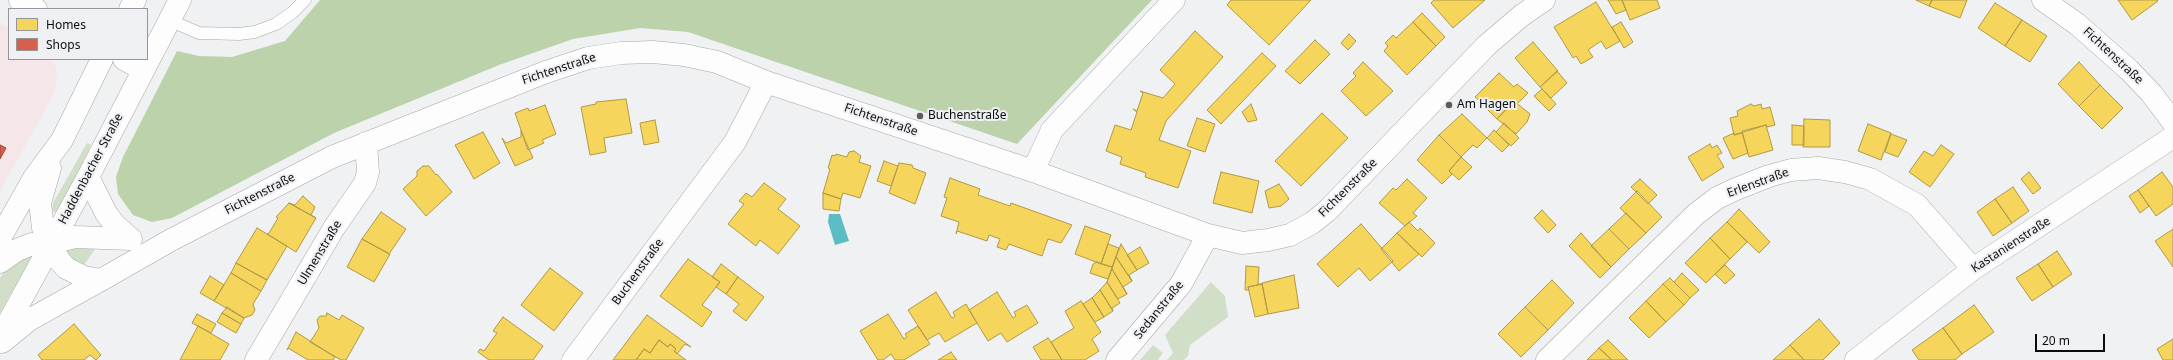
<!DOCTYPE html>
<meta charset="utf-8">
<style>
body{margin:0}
#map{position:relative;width:2173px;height:360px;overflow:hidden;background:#f0f1f2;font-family:"Noto Sans",sans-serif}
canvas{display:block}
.legend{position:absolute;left:8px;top:8px;width:140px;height:52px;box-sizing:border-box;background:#eff0f3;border:1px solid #949597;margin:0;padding:5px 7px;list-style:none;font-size:12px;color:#0c0c0d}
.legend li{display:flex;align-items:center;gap:8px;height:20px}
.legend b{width:20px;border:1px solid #949597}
.scale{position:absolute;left:2035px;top:334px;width:70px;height:18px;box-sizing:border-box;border:2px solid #0c0c0d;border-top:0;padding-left:5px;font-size:12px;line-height:14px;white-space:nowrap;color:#0c0c0d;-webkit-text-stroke:3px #eff0f3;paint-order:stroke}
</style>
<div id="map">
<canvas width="2173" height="360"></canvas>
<ul class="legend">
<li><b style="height:11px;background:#f6d55c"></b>Homes</li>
<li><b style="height:11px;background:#d6604d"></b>Shops</li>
</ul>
<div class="scale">20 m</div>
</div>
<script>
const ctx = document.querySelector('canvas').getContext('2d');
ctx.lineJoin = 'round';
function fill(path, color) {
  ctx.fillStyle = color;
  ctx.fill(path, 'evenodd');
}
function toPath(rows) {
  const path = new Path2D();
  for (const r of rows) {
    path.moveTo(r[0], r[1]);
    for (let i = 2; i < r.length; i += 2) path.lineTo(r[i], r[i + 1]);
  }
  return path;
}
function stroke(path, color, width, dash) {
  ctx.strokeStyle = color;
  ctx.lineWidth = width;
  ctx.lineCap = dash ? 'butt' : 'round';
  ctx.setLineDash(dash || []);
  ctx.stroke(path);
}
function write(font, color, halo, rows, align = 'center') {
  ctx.font = font + ' "Noto Sans",sans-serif';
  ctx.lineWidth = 4;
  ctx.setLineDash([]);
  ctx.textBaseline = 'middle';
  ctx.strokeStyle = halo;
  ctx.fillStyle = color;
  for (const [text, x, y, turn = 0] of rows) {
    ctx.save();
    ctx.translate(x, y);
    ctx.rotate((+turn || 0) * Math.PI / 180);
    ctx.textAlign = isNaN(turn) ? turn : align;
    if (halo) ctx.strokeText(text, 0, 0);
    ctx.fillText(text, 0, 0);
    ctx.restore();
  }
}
fill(toPath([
 [0,22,9,28,9,59,51,59,56,67,57,76,55,92,0,191]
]), '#f5e7e9');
fill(toPath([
 [87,143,91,145,59,211,54,212,52,210,53,203],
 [97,246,84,265,71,259,64,252,65,248],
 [34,253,0,313,0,278,8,266],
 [1211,282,1225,296,1228,317,1190,345,1188,356,1184,360,1167,360,1173,353,1165,335],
 [1153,345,1163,353,1158,360,1140,360]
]), '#d1dfc8');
fill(toPath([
 [320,0,1152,0,1017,144,688,32,640,28,573,39,499,65,334,133,172,218,152,222,133,215,118,194,116,177,123,157,177,51,199,56,232,57,285,41]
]), '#bbd2ab');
fill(toPath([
 [829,214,840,214,849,241,835,245,828,222]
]), '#5bbcc4');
const homes = toPath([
 [1231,0,1311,0,1269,45,1227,5,1231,0],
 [1434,0,1485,0,1453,28,1431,3,1434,0],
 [1608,0,1622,0,1626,10,1616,14,1608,0],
 [1622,0,1657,0,1660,8,1630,20,1622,0],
 [1916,0,1932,0,1929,6,1916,0],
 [1932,0,1967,0,1960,18,1929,6,1932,0],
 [2118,0,2157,0,2158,1,2132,20,2118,0],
 [1596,2,1620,41,1606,49,1601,41,1588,50,1593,57,1581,64,1576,56,1573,58,1554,27,1596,2],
 [1995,3,2022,20,2005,46,1978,28,1995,3],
 [1422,13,1445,37,1436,46,1413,22,1422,13],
 [2022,20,2047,36,2030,62,2005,46,2022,20],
 [1413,22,1436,46,1407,75,1384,51,1388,46,1385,43,1393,35,1396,38,1413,22],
 [1621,22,1633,42,1624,48,1612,27,1621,22],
 [1195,31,1223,57,1166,121,1159,140,1191,151,1178,188,1145,177,1146,173,1120,164,1122,157,1106,151,1115,125,1131,130,1137,112,1133,109,1137,111,1143,93,1140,91,1163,98,1175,84,1160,70,1195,31],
 [1349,34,1356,41,1348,50,1341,43,1349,34],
 [1315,40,1330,54,1300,84,1285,71,1315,40],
 [1533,42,1558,71,1540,87,1515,58,1533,42],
 [1262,53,1276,66,1221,124,1207,110,1262,53],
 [1363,62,1393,91,1366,116,1341,91,1356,76,1353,73,1363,62],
 [2079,62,2100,85,2079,106,2058,84,2079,62],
 [1557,71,1567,83,1551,98,1540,87,1557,71],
 [1499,73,1514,87,1517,84,1528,93,1517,104,1514,101,1497,119,1475,97,1499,73],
 [2100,85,2123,108,2102,129,2079,106,2100,85],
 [1542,89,1556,104,1549,111,1534,96,1542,89],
 [626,99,632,133,604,138,606,152,590,155,581,107,596,104,596,102,626,99],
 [1514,101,1530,114,1527,122,1516,134,1497,119,1514,101],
 [1251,104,1257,120,1248,122,1242,112,1251,104],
 [1751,104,1754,106,1761,104,1762,109,1770,107,1775,125,1767,127,1766,125,1734,135,1730,118,1738,116,1737,111,1751,104],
 [545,105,556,134,542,140,544,143,528,150,515,113,528,108,529,111,545,105],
 [1322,113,1348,138,1301,186,1275,161,1322,113],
 [1462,114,1487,138,1477,148,1473,145,1461,157,1439,135,1462,114],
 [1197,118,1215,124,1205,152,1187,146,1197,118],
 [1804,119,1830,120,1830,147,1803,147,1804,119],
 [655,120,659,142,644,145,640,123,655,120],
 [1504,123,1519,138,1511,146,1496,132,1504,123],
 [1868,124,1891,133,1881,160,1858,151,1868,124],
 [1766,125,1773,150,1749,157,1742,131,1766,125],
 [1792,125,1804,126,1804,145,1792,145,1792,125],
 [1494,130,1509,145,1502,152,1487,138,1494,130],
 [521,131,533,158,515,166,502,138,506,143,521,137,521,131],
 [483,132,500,163,474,179,455,145,483,132],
 [1734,133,1734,135,1742,133,1748,153,1733,159,1723,138,1734,133],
 [1891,134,1907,140,1898,157,1885,152,1891,134],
 [1439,135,1461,157,1449,171,1452,174,1442,184,1417,160,1439,135],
 [1710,144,1712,148,1717,145,1722,153,1717,155,1724,167,1702,181,1688,157,1710,144],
 [1941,145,1954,154,1930,187,1909,172,1924,151,1933,156,1941,145],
 [854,151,861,156,859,162,871,166,860,198,843,193,841,199,823,193,830,169,828,168,832,155,835,156,836,154,847,157,849,152,854,151],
 [1461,157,1472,167,1459,180,1449,171,1461,157],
 [884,161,898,166,891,186,877,181,884,161],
 [899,163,912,165,913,168,926,173,915,204,889,193,899,163],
 [423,166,429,166,436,175,437,174,452,192,426,216,403,189,417,176,417,171,423,166],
 [1221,172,1259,181,1252,213,1213,203,1221,172],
 [2029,172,2041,188,2033,194,2021,179,2029,172],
 [2162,172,2173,187,2173,204,2156,216,2138,190,2162,172],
 [950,178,980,189,978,195,1010,206,1011,203,1072,225,1061,243,1048,239,1042,256,1009,244,1006,250,997,247,1000,239,989,235,987,241,957,231,956,234,959,222,941,216,947,198,944,197,950,178],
 [1407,179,1427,198,1413,213,1417,216,1405,226,1379,203,1393,188,1396,190,1407,179],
 [1640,179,1657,195,1648,204,1631,187,1640,179],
 [764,183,786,199,778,209,800,226,778,254,760,240,756,246,728,224,744,204,739,201,746,193,752,197,764,183],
 [1279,184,1289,199,1281,206,1269,208,1265,191,1279,184],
 [2013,187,2029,211,2012,223,1995,199,2013,187],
 [2138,190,2149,206,2140,213,2129,196,2138,190],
 [1637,191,1662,217,1646,233,1620,208,1637,191],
 [823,193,841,199,839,211,823,209,823,193],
 [303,196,315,207,311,215,316,218,289,203,295,205,303,196],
 [1995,199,2012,223,1993,236,1977,212,1995,199],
 [289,203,316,218,296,252,267,234,269,233,278,218,276,217,289,203],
 [1739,209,1770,242,1759,253,1727,222,1739,209],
 [1542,210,1556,225,1548,233,1534,218,1542,210],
 [381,212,406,229,389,254,362,239,381,212],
 [1626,213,1646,233,1629,249,1609,229,1626,213],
 [1409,222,1418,231,1420,228,1435,243,1422,257,1397,233,1409,222],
 [1727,222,1747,242,1730,259,1710,238,1727,222],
 [1361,224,1393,261,1370,281,1359,268,1338,287,1317,264,1361,224],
 [1085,226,1111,235,1101,264,1075,254,1085,226],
 [257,228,287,246,267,280,236,263,257,228],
 [1609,229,1629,249,1611,267,1591,246,1609,229],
 [2173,229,2173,267,2155,241,2173,229],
 [1397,233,1419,254,1399,271,1381,249,1397,233],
 [1581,233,1611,267,1600,278,1569,246,1581,233],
 [1710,238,1730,259,1706,283,1685,263,1710,238],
 [362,239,390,254,374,282,347,267,362,239],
 [1108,244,1119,248,1112,267,1101,264,1108,244],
 [1121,244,1137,270,1129,275,1132,281,1116,257,1121,244],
 [1140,247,1149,263,1137,270,1127,255,1140,247],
 [2057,251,2072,274,2053,287,2038,264,2057,251],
 [1116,257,1132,281,1123,287,1127,294,1112,269,1116,257],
 [688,259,720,282,702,305,712,312,702,327,660,296,688,259],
 [1097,262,1112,267,1108,279,1090,273,1093,264,1097,262],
 [236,263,267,280,261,291,231,273,236,263],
 [721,264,738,277,726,294,716,287,720,282,712,277,721,264],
 [2038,264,2053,287,2032,301,2016,278,2038,264],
 [1725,265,1735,275,1725,284,1715,274,1725,265],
 [1246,266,1259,267,1258,284,1262,284,1248,287,1249,290,1245,290,1246,266],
 [550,268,583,293,554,331,521,305,550,268],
 [1112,269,1127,294,1118,299,1107,282,1112,269],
 [231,273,261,291,253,304,255,310,252,315,244,318,214,301,231,273],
 [1682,273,1699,290,1690,298,1674,282,1682,273],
 [1294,275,1299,308,1268,314,1262,283,1294,275],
 [210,276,224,285,214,301,200,293,210,276],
 [738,277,764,297,746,321,733,311,739,304,726,294,738,277],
 [1670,278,1690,298,1684,305,1663,284,1670,278],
 [1552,280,1574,303,1548,330,1525,307,1552,280],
 [1107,282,1120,303,1112,308,1113,311,1100,290,1107,282],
 [1262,284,1268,314,1255,317,1248,287,1262,284],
 [1663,284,1684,305,1666,322,1646,301,1663,284],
 [1100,290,1113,311,1104,317,1092,298,1100,290],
 [936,292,952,318,955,316,953,312,966,304,977,323,945,342,939,333,927,340,908,310,936,292],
 [997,292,1013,318,1016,316,1014,312,1027,305,1038,323,1007,342,1001,333,988,341,969,310,997,292],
 [1092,298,1104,317,1095,322,1083,304,1092,298],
 [1081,301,1101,332,1092,339,1099,351,1085,360,1062,360,1051,342,1074,328,1065,311,1081,301],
 [1646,301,1666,322,1649,338,1629,318,1646,301],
 [1974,305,1994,332,1962,354,1943,328,1974,305],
 [227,307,244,318,241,324,222,313,227,307],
 [1525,307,1548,330,1521,357,1498,334,1525,307],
 [222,313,241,324,236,333,217,322,222,313],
 [327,313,339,320,342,315,364,328,346,360,341,360,310,342,319,328,317,320,320,316,326,316,327,313],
 [197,314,216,324,211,333,192,323,197,314],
 [888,314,904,339,907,337,905,334,918,326,930,344,904,360,895,360,891,354,883,360,878,360,860,331,888,314],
 [647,315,691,347,685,344,677,354,674,351,676,349,670,344,668,347,659,340,650,353,644,349,636,360,613,360,647,315],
 [503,317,543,346,533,360,489,360,478,352,480,349,484,351,497,333,493,331,503,317],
 [1819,319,1840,343,1823,360,1804,360,1790,345,1819,319],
 [74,324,101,355,96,360,90,355,84,360,42,360,38,355,74,324],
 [198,326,229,344,220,360,180,360,198,326],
 [1943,328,1962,354,1955,360,1919,360,1912,350,1943,328],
 [296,332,335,357,333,360,308,360,288,348,287,350,296,332],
 [1048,338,1051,342,1062,360,1041,360,1033,347,1048,338],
 [2173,339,2173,360,2163,360,2157,349,2173,339],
 [659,340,668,347,670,344,676,349,674,351,686,360,636,360,644,349,650,353,659,340],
 [1608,340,1628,360,1612,360,1599,348,1608,340],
 [1790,345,1804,360,1773,360,1790,345],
 [1599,348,1612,360,1587,360,1599,348],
 [951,352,957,360,938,360,951,352]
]);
fill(homes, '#f6d55c');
stroke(homes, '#b09944', 1);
const shops = toPath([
 [0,145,6,148,0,159,0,145]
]);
fill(shops, '#d6604d');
stroke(shops, '#99473a', 1);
const service = toPath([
 [171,21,199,33,239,34,255,32,276,24,293,12,305,0]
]);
const minor = toPath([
 [20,0,36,9],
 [2043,0,2077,24,2129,70,2151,93,2173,122],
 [1033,171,1052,130,1174,0],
 [101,280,171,240,332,157,546,72,588,58,621,53,653,52,684,55,717,62,766,82,1033,171,1208,235,1242,243,1268,240,1290,235,1312,223,1327,211,1487,45,1521,16,1544,0],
 [256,360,334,228,365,183,368,172,366,143],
 [573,360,735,142,766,82],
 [1117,360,1181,284,1208,235],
 [1547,360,1696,214,1717,198,1736,189,1769,176,1791,170,1818,168,1845,172,1870,179,1917,205,1973,269],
 [1856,360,1973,269,2173,137]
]);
const secondary = toPath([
 [130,9,135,0],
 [124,59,143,70],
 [50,168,40,203,43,228,59,260,66,268,84,277,101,280],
 [88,177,106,213,114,224,131,239],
 [0,238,34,178,62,140,102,59],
 [0,262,17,250,32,244,51,243,75,237,131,239],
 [0,338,88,177,180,0],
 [2,342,29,320,101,280]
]);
stroke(service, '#a6a7a8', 13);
stroke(minor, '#a6a7a8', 23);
stroke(secondary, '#a6a7a8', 23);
stroke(service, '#fdfdfd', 12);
stroke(minor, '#fdfdfd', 22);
stroke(secondary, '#fdfdfd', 22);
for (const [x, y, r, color] of [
 [1449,105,4,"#5c5c5d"],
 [920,116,4,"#5c5c5d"]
]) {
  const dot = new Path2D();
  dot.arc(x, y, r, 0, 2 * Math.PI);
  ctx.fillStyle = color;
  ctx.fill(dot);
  stroke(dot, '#eff0f3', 1.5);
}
write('12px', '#0c0c0d', '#eff0f3', [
 ["Fichtenstraße",2113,56,43],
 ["Fichtenstraße",559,69,-18],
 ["Fichtenstraße",881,120,19],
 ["Haddenbacher Straße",91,169,-62],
 ["Erlenstraße",1758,183,-20],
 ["Fichtenstraße",1348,188,-45],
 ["Fichtenstraße",260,194,-27],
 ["Kastanienstraße",2011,245,-33],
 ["Ulmenstraße",320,253,-59],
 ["Buchenstraße",638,272,-54],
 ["Sedanstraße",1159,310,-51]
]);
write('12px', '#0c0c0d', '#eff0f3', [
 ["Am Hagen",1457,105],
 ["Buchenstraße",928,116]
], 'left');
</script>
